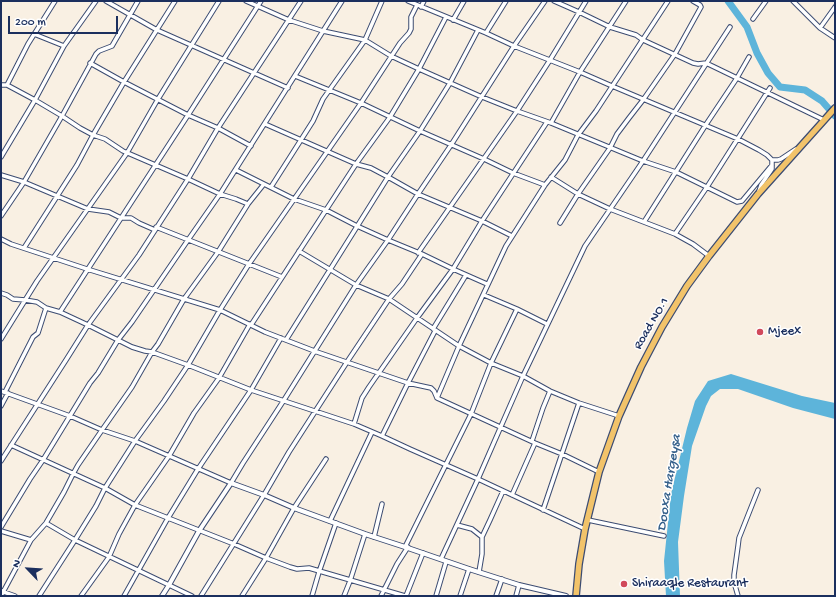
<!DOCTYPE html>
<style>
body{margin:0}
#map{position:relative;width:836px;height:597px;overflow:hidden;background:#f9f0e3;font-family:"Gochi Hand",sans-serif}
canvas{display:block}
.frame{position:absolute;inset:0;border:2px solid #1b2f5e;pointer-events:none}
.north{position:absolute;left:8px;top:549px;width:40px;height:40px;-webkit-text-stroke:3px #fff;paint-order:stroke;rotate:295deg;font-size:11px;font-weight:700;line-height:16px;text-align:center;color:#1b2f5e}
.north::after{content:'';display:block;margin:auto;width:14px;height:18px;background:#1b2f5e;clip-path:polygon(50% 0,100% 100%,50% 72%,0 100%)}
.scale{position:absolute;left:8px;top:16px;width:110px;height:18px;box-sizing:border-box;border:2px solid #1b2f5e;border-top:0;padding-left:5px;font-size:12px;line-height:14px;white-space:nowrap;color:#1b2f5e;-webkit-text-stroke:3px #fff;paint-order:stroke}
</style>
<div id="map">
<canvas width="836" height="597"></canvas>
<div class="frame"></div>
<div class="north">N</div>
<div class="scale">200 m</div>
</div>
<script>
const ctx = document.querySelector('canvas').getContext('2d');
ctx.lineJoin = 'round';
function fill(path, color) {
  ctx.fillStyle = color;
  ctx.fill(path, 'evenodd');
}
function toPath(rows) {
  const path = new Path2D();
  for (const r of rows) {
    path.moveTo(r[0], r[1]);
    for (let i = 2; i < r.length; i += 2) path.lineTo(r[i], r[i + 1]);
  }
  return path;
}
function stroke(path, color, width, dash) {
  ctx.strokeStyle = color;
  ctx.lineWidth = width;
  ctx.lineCap = dash ? 'butt' : 'round';
  ctx.setLineDash(dash || []);
  ctx.stroke(path);
}
function write(font, color, halo, rows, align = 'center') {
  ctx.font = font + ' "Gochi Hand",sans-serif';
  ctx.lineWidth = 3;
  ctx.setLineDash([]);
  ctx.textBaseline = 'middle';
  ctx.strokeStyle = halo;
  ctx.fillStyle = color;
  for (const [text, x, y, turn = 0] of rows) {
    ctx.save();
    ctx.translate(x, y);
    ctx.rotate((+turn || 0) * Math.PI / 180);
    ctx.textAlign = isNaN(turn) ? turn : align;
    if (halo) ctx.strokeText(text, 0, 0);
    ctx.fillText(text, 0, 0);
    ctx.restore();
  }
}
fill(toPath([
 [731,374,802,396,835,403,835,419,793,408,738,389,720,389,711,396,706,406,692,446,684,496,678,542,680,596,666,596,664,561,671,494,687,428,695,401,708,381]
]), '#5db4da');
stroke(toPath([
 [728,1,747,27,757,53,768,73,780,87,805,90,822,101,835,116]
]), '#5db4da', 7);
const minor = toPath([
 [106,1,157,30,288,88],
 [246,1,289,20,323,31,365,40,391,56,419,69,482,97,517,111,551,123,643,161,676,172,737,202,742,201,772,165],
 [408,1,486,33,514,46,580,72,612,86,738,139,759,150,767,155,772,160,772,169,761,185,759,191],
 [554,1,579,12,610,27,636,35,643,40,693,63,698,64,706,63,824,120],
 [793,1,820,28,835,38],
 [421,7,424,1],
 [753,19,766,1],
 [453,20,464,1],
 [820,28,835,7],
 [486,33,506,1],
 [34,34,64,46],
 [90,63,124,82,188,115,218,128,251,146],
 [295,76,361,103,420,131,484,159,513,173,545,185],
 [1,85,7,85,35,100,62,116,80,128,93,135,105,139,123,151,188,179,220,194,236,199,248,204],
 [7,85,28,44,55,1],
 [551,123,580,72,626,1],
 [265,124,356,164,371,168,388,177,418,194,482,221,512,236],
 [1,157,35,100,64,46,96,1],
 [772,160,778,160,781,159,796,149],
 [236,170,294,199,326,210,357,226,388,240,422,254,453,269,487,284],
 [1,175,24,182,88,209,109,212,121,218,131,218,139,223,155,230],
 [551,177,578,194,610,209,675,234,693,244,709,256],
 [271,187,313,121,323,99,365,40,382,1],
 [1,216,24,182,62,116,96,54,99,51,112,46,138,1],
 [644,222,705,126,737,78,749,57],
 [560,223,578,194,610,148,617,134,629,118,643,100,675,54,701,7,700,5,693,1],
 [156,227,282,277],
 [675,234,707,187,770,88],
 [1,239,11,244,87,269,220,310,265,332,317,352,408,383,431,388,434,391,437,398,535,443,562,454,599,472],
 [24,248,77,165,93,135,124,82,175,1],
 [299,251,356,285,389,299,459,346,491,363,523,376,550,391,579,403,619,416],
 [418,253,517,111,550,60,586,1],
 [1,293,7,295,13,299,25,300,37,302,46,308,60,312,88,325,132,347,145,351,152,352,188,365,251,390,354,424,382,436,410,449,478,479,585,529],
 [484,295,517,309,547,324],
 [60,312,190,112,261,1],
 [250,324,219,378,194,413,169,456,135,505,234,544,266,558,290,567,297,569,309,568,405,596],
 [251,325,356,164,390,117,419,69,446,17],
 [433,329,466,275],
 [1,339,37,281,127,153,158,99,219,1],
 [286,340,388,177,420,131,450,83,478,30],
 [1,391,70,416,102,430,135,441,231,483,243,463,284,400,356,285,388,240,418,194,451,145,514,46,545,1],
 [5,392,33,337,38,333,46,308],
 [437,398,459,346,506,246,545,185,565,160,578,135,596,111,668,1],
 [1,406,8,393],
 [354,424,362,398,369,387,417,318,453,269,482,221,547,122],
 [382,436,408,383,435,331],
 [532,441,543,408,550,391],
 [11,445,105,488,135,505,119,534,109,557,81,596],
 [1,461,66,360,88,325,139,255,188,179,218,128,301,1],
 [512,495,535,443],
 [543,510,579,403],
 [588,520,664,536],
 [330,521,372,432],
 [46,523,75,540,192,596],
 [457,525,472,529,482,537],
 [1,527,30,479,43,460,90,383,98,373,118,340,132,322,188,240,220,194,342,1],
 [1,531,31,540],
 [374,537,382,504],
 [405,547,471,414,491,363,517,309],
 [441,559,478,479,523,376,585,246,643,161,730,27],
 [479,572,482,554,482,537,490,520,503,491],
 [1,591,15,596],
 [1,596,31,540,46,523,64,492,73,474,78,465,102,430,132,387,152,352,158,344,184,299,218,252,248,204,264,184],
 [39,596,75,540,96,506,105,488,135,441,164,401,188,365,220,310,249,264,361,103,400,43,409,33,411,29,411,17,417,5],
 [124,596,168,518,198,469,251,390,281,338],
 [201,596,264,495,289,452,347,362,389,299,402,284,422,254],
 [242,596,266,558,294,508,326,459],
 [312,596,319,572,336,523],
 [344,596,350,581,365,534],
 [381,596,397,564,408,547],
 [406,596,423,553],
 [436,596,446,562],
 [460,596,469,569],
 [496,596,502,579],
 [516,596,519,585],
 [738,596,734,582,734,575,738,546,739,538,758,490]
]);
const tertiary = toPath([
 [162,596,169,585,199,531,231,483,264,495,294,508,365,534,405,547,469,569,519,585,566,596]
]);
const trunk = toPath([
 [576,596,579,564,585,529,599,472,619,416,641,367,662,327,687,286,709,256,758,194,835,108]
]);
stroke(minor, '#3c4c72', 5.5);
stroke(tertiary, '#3c4c72', 6);
stroke(trunk, '#3c4c72', 8);
stroke(minor, '#fff', 3.5);
stroke(tertiary, '#fff', 4);
stroke(trunk, '#f2c36a', 5.5);
for (const [x, y, r, color] of [
 [760,332,4,"#d1495b"],
 [624,584,4,"#d1495b"]
]) {
  const dot = new Path2D();
  dot.arc(x, y, r, 0, 2 * Math.PI);
  ctx.fillStyle = color;
  ctx.fill(dot);
  stroke(dot, '#fff', 1.5);
}
write('13px', '#1b2f5e', '#fff', [
 ["Road NO.1",652,324,-60]
]);
write('13px', '#1b2f5e', '#fff', [
 ["Mjeex",768,332],
 ["Shiraaqle Restaurant",632,584]
], 'left');
write('italic 14px', '#325e89', '#fff', [
 ["Dooxa Hargeysa",670,483,-81]
]);
</script>
